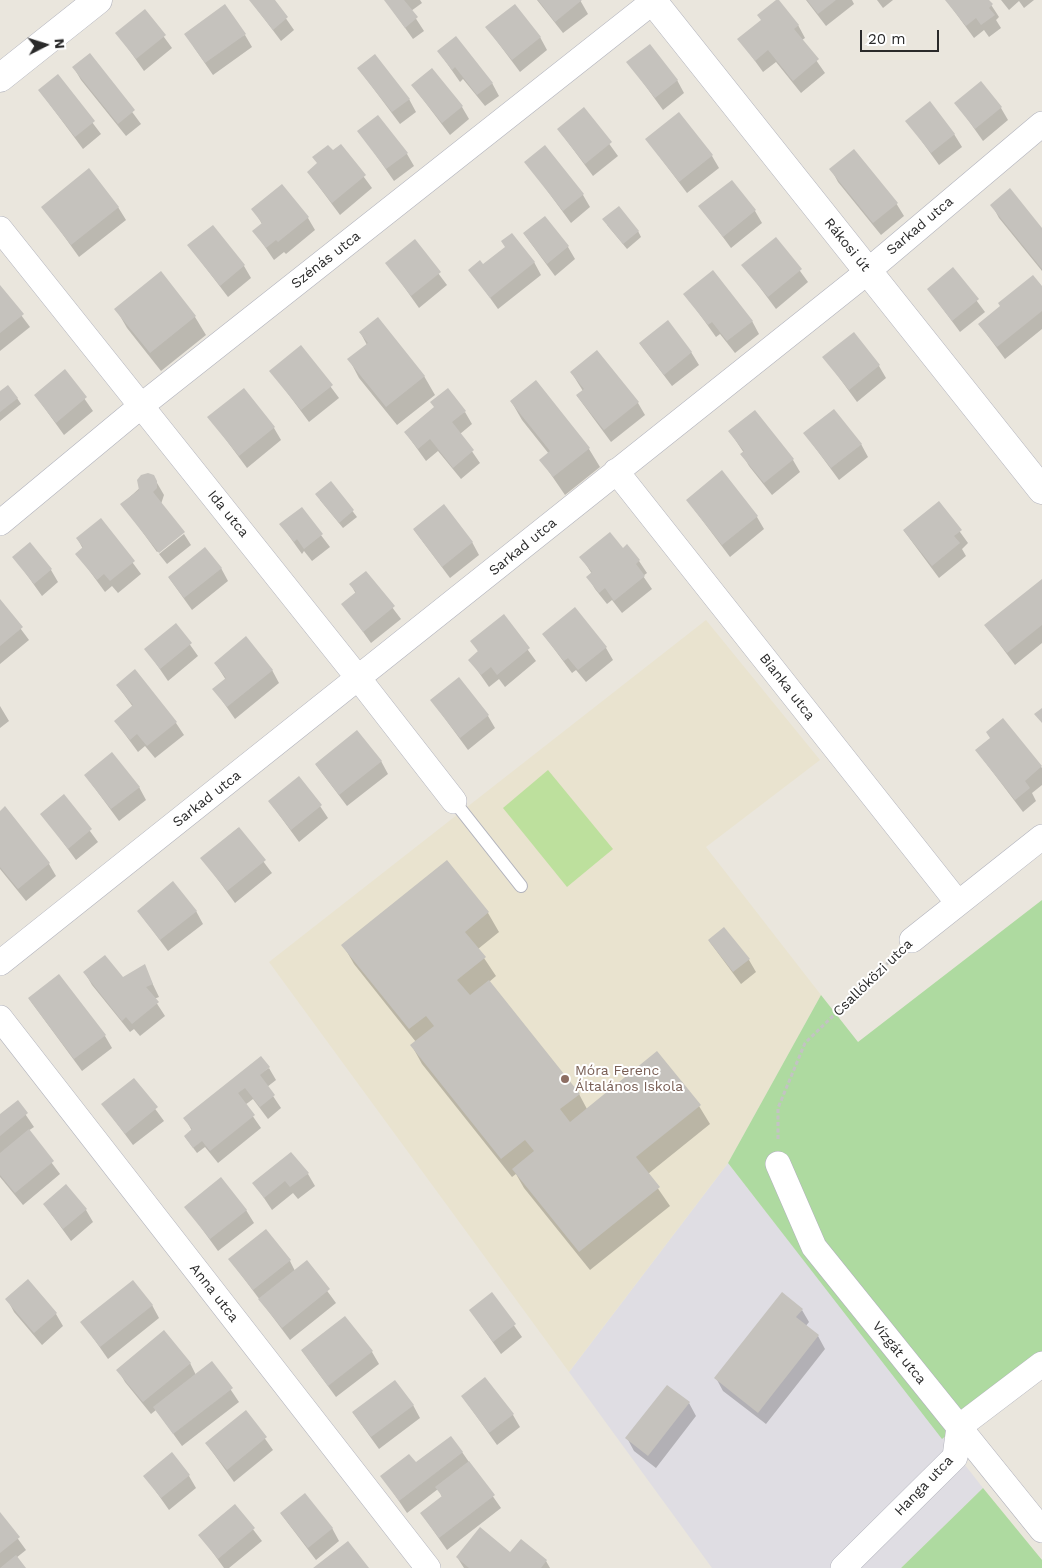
<!DOCTYPE html>
<meta charset="utf-8">
<style>
body{margin:0}
#map{position:relative;width:1042px;height:1568px;overflow:hidden;background:#eae6dd;font-family:"Work Sans",sans-serif}
canvas{display:block}
.north{position:absolute;left:20px;top:20px;width:50px;height:50px;-webkit-text-stroke:4px #fff;paint-order:stroke;rotate:85deg;font-size:14px;font-weight:700;line-height:20px;text-align:center;color:#2a2a2a}
.north::after{content:'';display:block;margin:auto;width:18px;height:22px;background:#2a2a2a;clip-path:polygon(50% 0,100% 100%,50% 72%,0 100%)}
.scale{position:absolute;left:860px;top:30px;width:79px;height:22px;box-sizing:border-box;border:2px solid #2a2a2a;border-top:0;padding-left:6px;font-size:15px;line-height:18px;white-space:nowrap;color:#2a2a2a;-webkit-text-stroke:4px #fff;paint-order:stroke}
</style>
<div id="map">
<canvas width="1042" height="1568"></canvas>
<div class="north">N</div>
<div class="scale">20 m</div>
</div>
<script>
const ctx = document.querySelector('canvas').getContext('2d');
ctx.lineJoin = 'round';
function fill(path, color) {
  ctx.fillStyle = color;
  ctx.fill(path, 'evenodd');
}
function toPath(rows) {
  const path = new Path2D();
  for (const r of rows) {
    path.moveTo(r[0], r[1]);
    for (let i = 2; i < r.length; i += 2) path.lineTo(r[i], r[i + 1]);
  }
  return path;
}
function stroke(path, color, width, dash) {
  ctx.strokeStyle = color;
  ctx.lineWidth = width;
  ctx.lineCap = dash ? 'butt' : 'round';
  ctx.setLineDash(dash || []);
  ctx.stroke(path);
}
function write(font, color, halo, rows, align = 'center') {
  ctx.font = font + ' "Work Sans",sans-serif';
  ctx.lineWidth = 4;
  ctx.setLineDash([]);
  ctx.textBaseline = 'middle';
  ctx.strokeStyle = halo;
  ctx.fillStyle = color;
  for (const [text, x, y, turn = 0] of rows) {
    ctx.save();
    ctx.translate(x, y);
    ctx.rotate((+turn || 0) * Math.PI / 180);
    ctx.textAlign = isNaN(turn) ? turn : align;
    if (halo) ctx.strokeText(text, 0, 0);
    ctx.fillText(text, 0, 0);
    ctx.restore();
  }
}
fill(toPath([
 [728,1163,983,1488,901,1568,712,1568,569,1372]
]), '#dfdde3');
fill(toPath([
 [706,620,820,760,706,847,821,995,728,1163,569,1372,269,962]
]), '#e9e3cf');
fill(toPath([
 [1042,900,1042,1359,942,1439,728,1163,821,995,858,1042],
 [983,1488,1042,1560,1042,1568,901,1568]
]), '#aedaa0');
fill(toPath([
 [548,770,613,849,567,887,503,808]
]), '#bde09d');
fill(toPath([
 [250,0,273,0,294,30,281,41],
 [385,0,420,0,422,3,411,11,424,31,413,39],
 [537,0,580,0,588,14,563,33],
 [806,0,852,0,854,4,826,26],
 [877,0,893,0,883,8],
 [946,0,988,0,999,17,996,20,1001,28,989,37,984,30,974,38],
 [1001,0,1034,0,1024,8,1019,1,1009,10],
 [145,11,172,48,144,71,117,33],
 [798,25,805,38,802,40,825,73,801,93,776,62,763,72,739,39],
 [487,28,540,37,547,50,520,72],
 [245,35,252,47,213,75,193,46],
 [439,52,492,83,499,96,485,106,463,79,460,82],
 [90,55,141,124,126,136,81,80,74,68],
 [628,62,677,80,684,93,663,110],
 [358,68,409,99,416,112,400,124],
 [57,76,101,134,83,149,39,90],
 [412,85,462,107,469,119,450,135],
 [956,103,1001,108,1008,120,983,141],
 [584,109,618,156,593,176,558,129],
 [907,121,954,134,962,147,939,165],
 [359,131,407,154,414,166,394,181],
 [647,140,712,156,719,168,687,193],
 [341,146,372,188,340,215,308,172,318,164,314,157,332,152],
 [526,162,583,195,590,207,571,223],
 [831,169,896,203,904,216,881,235,838,182],
 [992,205,1042,230,1042,271,999,218],
 [700,206,755,211,762,223,731,248],
 [43,207,118,207,126,220,79,257],
 [253,209,308,218,315,230,286,254,284,252,274,260,254,231,262,224],
 [607,225,638,231,641,237,627,249],
 [524,234,568,247,575,259,555,276],
 [776,238,808,282,776,309,743,265],
 [414,241,447,285,419,308,387,263],
 [189,246,244,266,251,278,228,297],
 [534,262,541,275,498,309,470,270],
 [953,269,985,312,960,332,928,289],
 [0,287,30,327,0,351],
 [1042,288,1042,329,1005,359,979,324],
 [685,294,752,321,759,334,735,353,720,334,716,337],
 [116,309,195,317,206,335,161,371,127,328],
 [360,332,424,376,435,395,397,425,359,378,349,359,367,345],
 [640,344,691,352,699,365,672,386],
 [301,347,339,398,309,422,271,371],
 [824,357,879,366,886,378,857,402],
 [65,371,93,411,64,435,35,395],
 [571,372,638,403,645,415,611,442,577,396,583,391],
 [536,381,589,449,600,467,565,495,541,460,549,454,522,420,511,401],
 [0,393,17,398,21,404,0,421],
 [465,412,472,424,460,434,480,463,461,479,438,451,426,461,405,432],
 [209,417,274,428,281,440,247,468],
 [730,432,793,460,800,472,772,495,749,466,742,454,744,453],
 [805,434,861,444,868,457,839,480],
 [153,476,164,495,161,504,183,532,157,552,122,504],
 [331,483,357,517,343,528,320,500],
 [687,500,757,517,764,529,730,557],
 [939,503,968,543,962,549,966,556,939,578,904,531],
 [301,509,330,547,312,561,304,551,302,554,281,525],
 [101,520,141,574,118,593,112,586,105,592,77,554,83,549,77,538],
 [414,530,472,542,479,555,450,578],
 [184,534,191,545,167,564,159,554],
 [622,549,639,561,647,573,643,576,652,589,622,613,612,600,607,604,595,589,588,577,592,574,581,557],
 [14,557,51,570,58,582,42,596],
 [221,568,228,581,192,610,169,578],
 [366,573,401,619,371,643,343,604,356,594,351,585],
 [1042,581,1042,643,1015,665,986,626],
 [0,601,29,640,0,664],
 [503,616,536,661,505,687,499,679,489,687,470,660,479,653,472,641],
 [176,625,198,656,168,681,146,649],
 [543,634,606,648,613,660,586,682,576,670,572,673],
 [215,663,272,670,279,683,235,719,214,689,226,680],
 [135,671,176,723,184,735,155,758,145,746,138,752,115,721,133,707,117,685],
 [432,701,488,716,495,728,468,750],
 [0,706,9,721,0,728],
 [1003,720,1042,768,1042,785,1032,793,1036,801,1023,812,976,750,991,738],
 [381,761,388,774,347,806,316,765],
 [85,775,139,787,146,800,119,821],
 [64,796,98,842,76,860,42,814],
 [269,801,320,806,328,818,299,842],
 [0,812,49,864,56,876,26,901,0,869],
 [238,828,272,873,235,903,202,858],
 [447,861,488,913,499,932,478,949,496,976,489,982,579,1094,587,1109,699,1106,710,1124,648,1174,670,1206,590,1270,524,1188,516,1174,512,1177,422,1064,412,1046,416,1042,354,964,343,945],
 [138,911,196,911,203,924,168,951],
 [709,941,749,960,756,972,741,984],
 [144,966,159,997,154,999,165,1016,140,1036,134,1029,130,1032,92,985,85,973,123,979],
 [29,999,105,1036,112,1048,82,1071],
 [269,1068,276,1080,267,1087,281,1108,268,1119,253,1099,245,1105,261,1128,218,1163,205,1147,197,1153,185,1137,192,1131,185,1118],
 [134,1080,164,1121,133,1145,103,1105],
 [17,1102,34,1127,28,1131,60,1174,23,1205,0,1177,0,1116],
 [308,1174,315,1186,298,1199,293,1193,272,1210,254,1183],
 [44,1204,86,1210,93,1222,71,1241],
 [186,1207,246,1210,254,1223,218,1251],
 [230,1260,290,1261,295,1271,306,1262,336,1303,290,1340],
 [28,1281,56,1314,63,1326,42,1345,14,1312,7,1299],
 [492,1294,522,1337,501,1354,470,1310],
 [152,1305,159,1318,108,1359,82,1322],
 [802,1310,809,1322,805,1327,818,1336,825,1349,766,1424,723,1391,716,1378],
 [302,1351,372,1352,379,1364,336,1397],
 [212,1362,239,1402,182,1446,156,1410,151,1414,125,1382,118,1370,190,1363,196,1375],
 [462,1396,513,1415,520,1427,497,1445],
 [689,1403,696,1416,656,1468,634,1451,627,1438],
 [413,1405,420,1418,379,1449,353,1413],
 [246,1412,273,1450,234,1482,206,1443],
 [462,1452,501,1508,447,1550,421,1513,442,1497,438,1489,407,1513,382,1476,415,1464],
 [145,1476,189,1476,196,1488,169,1510],
 [235,1506,262,1541,229,1568,224,1568,200,1535],
 [0,1514,26,1550,16,1558,24,1568,0,1568],
 [281,1514,332,1528,339,1541,316,1560],
 [510,1554,546,1561,550,1568,464,1568,457,1557]
]), '#0003');
fill(toPath([
 [249,0,275,0,288,17,273,30],
 [384,0,404,0,418,17,405,28],
 [538,0,582,0,555,22],
 [776,0,779,0,799,25,794,29,819,59,793,81,768,50,755,61,737,39,761,20,757,15],
 [807,0,836,0,818,14],
 [945,0,989,0,993,4,989,8,995,15,981,25,976,18,966,26],
 [225,4,246,34,205,63,184,34],
 [515,4,541,37,512,60,485,27],
 [145,9,166,35,136,59,115,33],
 [456,36,493,83,477,95,455,67,452,70,437,51],
 [650,44,678,80,655,98,626,62],
 [90,53,135,110,118,124,72,67],
 [375,54,410,99,392,112,357,68],
 [432,68,463,106,442,123,411,85],
 [58,74,95,121,75,137,38,90],
 [981,81,1002,107,975,129,954,103],
 [930,101,955,134,931,153,905,121],
 [584,107,612,142,585,164,557,129],
 [679,112,713,155,679,182,645,139],
 [378,115,408,153,386,169,357,131],
 [341,144,366,175,332,203,307,172,317,163,312,157,328,145,333,150],
 [545,145,584,194,563,211,524,162],
 [854,149,898,203,873,223,829,169],
 [89,168,119,207,71,245,41,207],
 [732,180,756,210,723,237,698,206],
 [282,184,309,217,278,242,276,240,266,248,252,231,262,223,251,209],
 [1010,188,1042,228,1042,269,990,205],
 [619,206,639,231,623,244,602,219],
 [545,216,569,246,547,264,523,233],
 [213,225,245,265,220,286,187,245],
 [512,233,535,262,490,298,468,270,480,260,483,264,505,247,501,241],
 [776,237,802,269,768,297,741,265],
 [415,239,441,272,411,296,385,263],
 [953,267,979,299,952,321,927,289],
 [713,270,753,321,727,341,712,322,708,325,683,294],
 [161,271,196,316,150,353,114,309],
 [1033,275,1042,286,1042,311,997,347,978,324,1000,306,998,303],
 [0,285,24,314,0,333],
 [378,317,425,376,386,407,347,359,368,343,359,332],
 [668,320,692,352,664,375,639,343],
 [854,332,880,365,849,390,822,357],
 [301,345,333,385,301,410,269,371],
 [597,350,639,402,604,430,576,395,584,389,570,372],
 [65,369,87,397,56,423,34,395],
 [536,380,590,448,553,477,539,460,550,451,510,401],
 [8,385,18,398,0,412,0,391],
 [244,388,275,427,239,456,207,417],
 [448,388,466,411,452,422,474,450,453,468,430,439,418,449,404,432,434,407,430,402],
 [834,409,862,444,831,468,803,433],
 [755,410,794,459,764,483,740,454,744,451,728,431],
 [722,470,758,516,722,545,686,500],
 [148,473,154,475,157,481,157,488,153,492,185,532,159,553,120,504,139,490,137,480,141,475],
 [331,481,354,510,339,523,315,494],
 [939,501,962,530,954,536,960,543,932,566,903,530],
 [444,504,473,542,442,567,413,529],
 [302,507,323,534,304,549,297,539,294,542,279,524],
 [101,518,135,561,110,581,104,574,97,580,75,554,83,547,76,538],
 [610,532,623,548,627,544,640,560,636,564,645,576,614,601,605,588,599,593,586,577,592,572,579,557],
 [30,542,52,569,34,584,12,557],
 [205,547,222,568,184,598,168,577],
 [366,571,395,606,363,632,341,604,356,592,349,584],
 [1042,579,1042,625,1007,653,984,625],
 [0,599,23,627,0,646],
 [575,607,607,647,578,670,568,658,564,661,542,634],
 [504,614,530,648,497,675,491,667,481,675,468,660,478,651,470,641],
 [176,623,192,643,160,669,144,649],
 [246,636,273,670,227,707,212,689,226,678,214,663],
 [135,669,177,722,147,746,137,734,130,740,114,721,133,705,116,685],
 [459,677,489,715,460,738,430,700],
 [1042,708,1042,723,1034,714],
 [1003,718,1042,766,1025,781,1030,788,1015,800,975,750,990,738,986,732],
 [357,730,382,761,339,795,315,764],
 [112,752,140,787,111,809,84,775],
 [299,776,322,805,291,830,268,801],
 [64,794,92,829,68,849,40,814],
 [5,806,50,863,18,889,0,867,0,811],
 [239,827,266,860,227,891,200,858],
 [447,860,489,912,465,932,486,957,457,980,470,995,489,980,580,1094,560,1109,570,1122,657,1051,701,1105,636,1157,660,1187,579,1252,512,1169,534,1151,525,1140,501,1159,410,1045,434,1026,426,1016,409,1029,341,945],
 [173,881,197,911,160,940,137,911],
 [724,927,750,959,733,972,708,940],
 [105,955,123,977,145,964,153,984,146,987,159,1002,132,1024,126,1017,122,1021,83,972],
 [59,974,106,1035,74,1059,28,998],
 [261,1056,270,1067,260,1075,275,1095,260,1107,245,1088,238,1093,255,1115,210,1151,202,1141,193,1148,184,1136,192,1129,183,1118],
 [134,1078,158,1107,125,1134,101,1104],
 [18,1100,28,1113,0,1136,0,1114],
 [29,1129,54,1161,15,1193,0,1175,0,1153],
 [291,1152,309,1173,290,1187,285,1181,264,1198,252,1183],
 [221,1177,247,1210,210,1239,184,1207],
 [66,1184,87,1209,63,1229,43,1204],
 [266,1229,291,1260,253,1290,228,1259],
 [307,1260,330,1289,282,1328,258,1299],
 [28,1279,57,1313,34,1333,5,1299],
 [133,1280,153,1305,100,1347,80,1322],
 [492,1292,516,1324,493,1342,469,1310],
 [782,1292,803,1309,796,1317,819,1335,758,1413,714,1378],
 [345,1316,373,1351,328,1386,301,1350],
 [164,1330,191,1363,143,1402,116,1370],
 [212,1361,233,1388,173,1434,153,1407],
 [485,1377,514,1414,489,1433,461,1396],
 [395,1380,414,1405,371,1437,352,1412],
 [667,1385,690,1402,648,1456,625,1438],
 [246,1410,267,1437,227,1470,205,1443],
 [451,1436,463,1452,399,1501,380,1476,409,1454,416,1462],
 [172,1452,190,1475,161,1498,143,1476],
 [469,1461,495,1495,439,1538,420,1513,442,1496,435,1487],
 [305,1493,333,1528,308,1548,280,1513],
 [235,1504,255,1528,218,1559,198,1535],
 [0,1512,20,1537,0,1553],
 [480,1527,510,1552,521,1539,547,1560,541,1568,469,1568,456,1557],
 [348,1541,369,1568,313,1568],
 [16,1555,26,1568,0,1568]
]), '#c5c2bd');
const service = toPath([
 [454,801,521,886]
]);
const minor = toPath([
 [0,229,359,679,454,801],
 [616,471,958,903],
 [0,523,141,406,655,0],
 [912,940,1042,837],
 [0,963,856,281,1042,124],
 [0,1018,428,1568],
 [778,1164,814,1247,1042,1530],
 [843,1568,955,1457,959,1427,1042,1364]
]);
const tertiary = toPath([
 [0,78,98,0]
]);
const secondary = toPath([
 [652,0,1042,490]
]);
stroke(service, '#b1b2bc', 14);
stroke(minor, '#b1b2bc', 26);
stroke(tertiary, '#b1b2bc', 29);
stroke(secondary, '#b1b2bc', 29);
stroke(toPath([
 [778,1139,778,1108,805,1043,895,956]
]), '#c3c3c3', 3, [4, 2.5]);
stroke(service, '#fff', 12);
stroke(minor, '#fff', 25);
stroke(tertiary, '#fff', 28);
stroke(secondary, '#fff', 28);
for (const [x, y, r, color] of [
 [565,1079,5,"#8d6e63"]
]) {
  const dot = new Path2D();
  dot.arc(x, y, r, 0, 2 * Math.PI);
  ctx.fillStyle = color;
  ctx.fill(dot);
  stroke(dot, '#fff', 2);
}
write('14px', '#2a2a2a', '#fff', [
 ["Sarkad utca",920,226,-40],
 ["Rákosi út",847,245,51],
 ["Szénás utca",326,260,-38],
 ["Ida utca",228,514,51],
 ["Sarkad utca",523,547,-39],
 ["Bianka utca",787,687,52],
 ["Sarkad utca",207,799,-38],
 ["Csallóközi utca",873,978,-44],
 ["Anna utca",214,1293,52],
 ["Vízgát utca",899,1353,51],
 ["Hanga utca",924,1486,-46]
]);
write('14px', '#785e54', '#fff', [
 ["Móra Ferenc",575,1071],
 ["Általános Iskola",575,1087]
], 'left');
</script>
